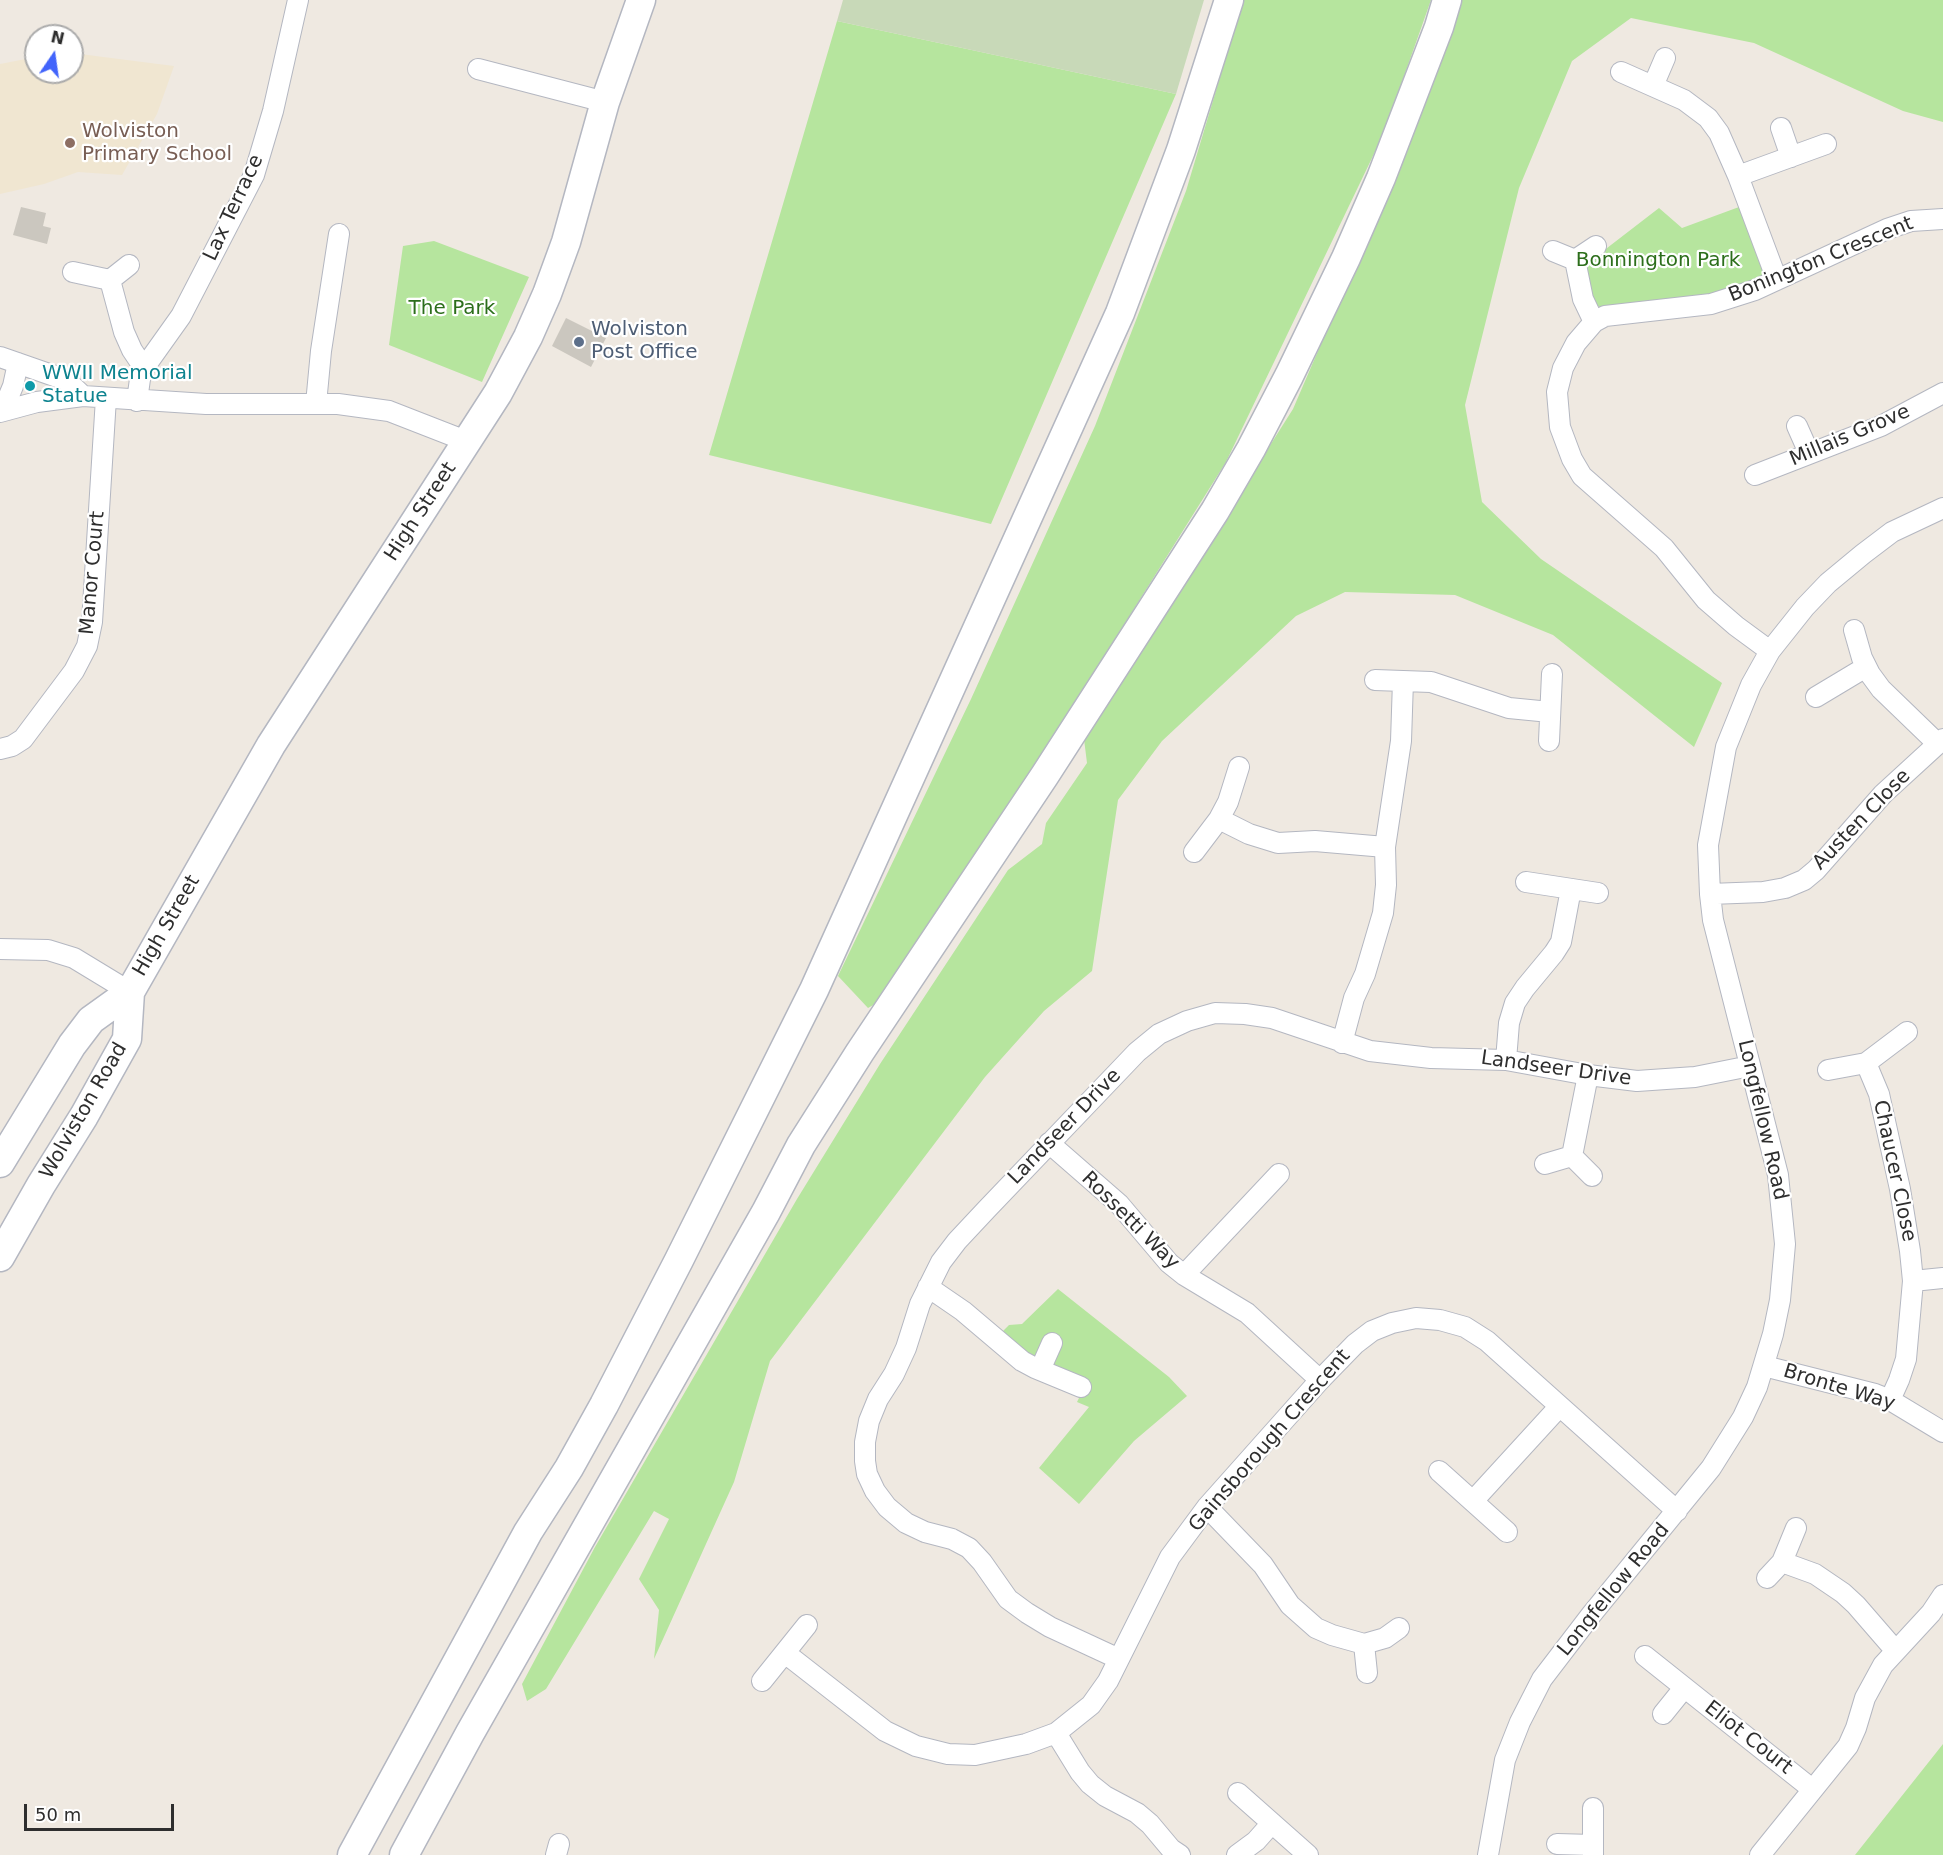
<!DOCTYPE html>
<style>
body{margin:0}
#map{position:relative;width:1943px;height:1855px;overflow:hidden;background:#efe9e1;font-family:"DejaVu Sans",sans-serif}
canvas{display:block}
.north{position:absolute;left:24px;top:24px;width:60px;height:60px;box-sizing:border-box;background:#fff;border:2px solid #ababab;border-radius:50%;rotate:13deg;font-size:16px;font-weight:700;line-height:24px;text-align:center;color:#2e2e2e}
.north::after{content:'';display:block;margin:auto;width:21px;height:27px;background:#4264fb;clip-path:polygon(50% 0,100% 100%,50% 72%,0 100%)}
.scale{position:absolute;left:24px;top:1804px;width:150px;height:27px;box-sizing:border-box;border:3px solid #2e2e2e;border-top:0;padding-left:8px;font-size:18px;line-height:21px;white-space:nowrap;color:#2e2e2e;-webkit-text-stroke:4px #fff;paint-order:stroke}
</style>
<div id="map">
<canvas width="1943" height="1855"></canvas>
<div class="north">N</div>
<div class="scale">50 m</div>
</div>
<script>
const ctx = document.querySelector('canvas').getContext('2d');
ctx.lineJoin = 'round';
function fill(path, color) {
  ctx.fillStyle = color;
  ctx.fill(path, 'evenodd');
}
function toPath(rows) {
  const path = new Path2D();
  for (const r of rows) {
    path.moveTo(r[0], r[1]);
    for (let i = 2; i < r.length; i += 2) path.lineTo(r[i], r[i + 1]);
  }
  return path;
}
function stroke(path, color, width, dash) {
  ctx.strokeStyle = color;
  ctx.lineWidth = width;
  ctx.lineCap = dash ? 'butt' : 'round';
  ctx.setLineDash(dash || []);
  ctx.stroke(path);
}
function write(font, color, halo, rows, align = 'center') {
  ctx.font = font + ' "DejaVu Sans",sans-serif';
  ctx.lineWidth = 4.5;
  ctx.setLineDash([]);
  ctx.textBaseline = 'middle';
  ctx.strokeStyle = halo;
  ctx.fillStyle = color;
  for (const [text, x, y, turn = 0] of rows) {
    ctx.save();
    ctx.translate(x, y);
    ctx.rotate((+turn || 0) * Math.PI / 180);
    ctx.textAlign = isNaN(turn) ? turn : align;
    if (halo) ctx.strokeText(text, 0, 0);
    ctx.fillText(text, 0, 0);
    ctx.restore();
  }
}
fill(toPath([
 [72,53,174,66,157,114,122,175,78,172,44,184,0,194,0,64,36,57,36,72,72,72]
]), '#f0e6d1');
fill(toPath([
 [1243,0,1431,0,1384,133,1226,462,1075,703,884,999,868,1008,838,976,971,699,1095,426,1186,191],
 [1458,0,1943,0,1943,122,1903,111,1754,43,1631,18,1572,61,1519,188,1465,405,1482,502,1541,559,1722,683,1694,747,1553,635,1455,595,1345,592,1296,616,1162,741,1118,800,1092,971,1044,1011,985,1077,770,1361,734,1482,654,1659,659,1610,639,1579,669,1519,654,1511,546,1689,527,1701,522,1684,595,1547,797,1199,880,1064,1008,870,1042,844,1046,823,1087,763,1084,739,1293,409,1407,144],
 [837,21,1176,94,991,524,709,455],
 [1739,207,1765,269,1764,276,1714,296,1602,309,1592,301,1585,265,1659,208,1682,228],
 [434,241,529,277,482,382,389,345,403,246],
 [1058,1289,1169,1377,1187,1396,1134,1441,1079,1504,1039,1468,1089,1407,1077,1402,1085,1386,998,1336,1009,1325,1022,1324],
 [1943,1744,1943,1855,1855,1855]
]), '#b6e59e');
fill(toPath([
 [843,0,1204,0,1176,94,837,21]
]), '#c8d9b8');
fill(toPath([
 [21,207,46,213,43,226,51,228,47,244,13,235],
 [566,318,606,338,591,367,552,346]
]), '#cbc7bf');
const street = toPath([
 [478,69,605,102],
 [1621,72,1684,100,1708,118,1719,133,1738,176,1777,280],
 [1653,86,1665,58],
 [1781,128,1791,157],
 [1738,176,1826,144],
 [1553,251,1575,260,1596,246],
 [1575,260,1583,299,1594,322],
 [73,272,110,280,129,265],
 [110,280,124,332,132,350,144,368],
 [0,357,66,380,83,396],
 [137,401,140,379,144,368,181,316,254,175,273,111,298,0],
 [316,404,321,351,339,234],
 [0,410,8,398,13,386,18,363],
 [0,412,37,402,83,396,206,404,338,404,389,411,466,441],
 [1797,426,1809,453],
 [1755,475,1881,426,1943,393],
 [1854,630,1862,658,1870,674,1881,689,1938,744],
 [1770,651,1736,626,1706,600,1664,548,1582,476,1572,459,1560,427,1557,392,1563,368,1576,343,1594,322,1605,316,1711,304,1755,290,1887,229,1911,221,1943,219],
 [1375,680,1431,682,1509,708,1550,712],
 [1816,697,1866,667],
 [1549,741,1552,674],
 [0,749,12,746,23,739,74,671,87,646,92,622,106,398],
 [1219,819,1249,834,1278,843,1315,841,1385,847],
 [1194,852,1219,819,1228,802,1239,767],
 [1526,882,1598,893],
 [1710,894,1763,892,1785,888,1804,880,1816,870,1883,794,1943,739],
 [0,949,48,950,74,958,130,992],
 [1342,1043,1354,998,1365,974,1383,913,1386,885,1385,847,1401,741,1403,681],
 [1506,1060,1509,1023,1515,1003,1525,988,1554,953,1561,942,1571,889],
 [1866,1063,1879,1094,1900,1189,1910,1251,1913,1281,1906,1359,1899,1380,1890,1400],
 [1828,1070,1866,1063,1907,1032],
 [1049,1143,1119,1204,1169,1263,1184,1275,1247,1313,1320,1380],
 [1572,1156,1588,1075],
 [1545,1164,1572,1156,1592,1176],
 [1184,1275,1279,1174],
 [1913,1281,1943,1278],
 [928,1287,963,1311,1022,1361,1035,1368,1081,1387],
 [1764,1366,1875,1394,1890,1400,1943,1432],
 [1040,1370,1052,1343],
 [1439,1471,1507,1532],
 [1473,1501,1559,1407],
 [1207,1507,1263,1565,1290,1605,1316,1628,1332,1635,1364,1644,1385,1638,1399,1628],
 [1782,1562,1815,1574,1843,1593,1856,1605,1895,1650],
 [1767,1578,1782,1562,1796,1528],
 [1364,1644,1367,1673],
 [785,1653,885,1731,916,1746,948,1754,975,1755,1026,1744,1056,1733,1091,1705,1108,1681,1170,1557,1207,1507,1320,1380,1355,1344,1372,1331,1392,1323,1416,1318,1440,1320,1465,1327,1487,1341,1677,1511],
 [1645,1656,1812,1789],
 [1119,1659,1050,1627,1027,1613,1008,1599,982,1562,969,1548,952,1539,925,1532,906,1523,887,1507,875,1491,867,1474,865,1461,865,1442,869,1421,878,1399,894,1374,906,1348,920,1304,941,1262,957,1241,986,1210,1137,1052,1159,1034,1187,1021,1215,1013,1245,1014,1272,1018,1370,1051,1431,1058,1506,1060,1588,1075,1637,1081,1695,1077,1750,1066],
 [762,1681,807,1625],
 [1663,1714,1684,1688],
 [1056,1733,1080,1772,1090,1784,1105,1796,1137,1813,1150,1824,1171,1849,1180,1855],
 [1238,1793,1308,1855],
 [1593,1808,1593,1855],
 [1557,1844,1593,1845],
 [556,1855,559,1844],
 [1237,1855,1256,1841,1272,1823],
 [1488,1855,1505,1760,1520,1722,1542,1679,1591,1615,1711,1468,1743,1417,1757,1387,1773,1334,1780,1300,1785,1244,1778,1175,1713,920,1710,894,1708,845,1726,747,1751,685,1770,651,1805,607,1828,583,1863,554,1892,532,1943,508],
 [1760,1855,1848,1746,1856,1728,1865,1698,1883,1665,1931,1613,1943,1595]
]);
const secondary = toPath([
 [0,1163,72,1045,91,1020,130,992,271,745,498,393,528,337,547,294,566,242,605,102,641,0],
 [0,1257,41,1185,84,1116,127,1039,130,992],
 [352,1855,528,1532,569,1468,604,1405,679,1260,814,990,1120,313,1181,150,1229,0],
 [404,1855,470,1733,766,1212,801,1145,860,1052,1045,775,1215,511,1251,449,1289,376,1346,258,1381,178,1439,27,1447,0]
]);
stroke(street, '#b4b7c1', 22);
stroke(secondary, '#b4b7c1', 31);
stroke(street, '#fff', 20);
stroke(secondary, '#fff', 28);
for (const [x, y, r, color] of [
 [70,143,6,"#8d6e63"],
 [579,342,6,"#5c6f8a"],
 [30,386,6,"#0f9aa8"]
]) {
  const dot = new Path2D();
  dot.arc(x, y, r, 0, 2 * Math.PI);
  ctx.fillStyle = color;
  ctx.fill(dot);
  stroke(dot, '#fff', 2);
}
write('20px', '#785e54', '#fff', [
 ["Wolviston",82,132],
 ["Primary School",82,155]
], 'left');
write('20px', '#2e2e2e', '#fff', [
 ["Lax Terrace",234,208,-65],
 ["Bonington Crescent",1821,260,-22],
 ["Millais Grove",1850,436,-23],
 ["High Street",421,512,-57],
 ["Manor Court",93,573,-85],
 ["Austen Close",1862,820,-46],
 ["High Street",167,926,-60],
 ["Landseer Drive",1556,1069,8],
 ["Wolviston Road",84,1111,-60],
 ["Longfellow Road",1762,1120,77],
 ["Landseer Drive",1065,1127,-46],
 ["Chaucer Close",1894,1171,78],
 ["Rossetti Way",1130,1221,45],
 ["Bronte Way",1839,1388,17],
 ["Gainsborough Crescent",1270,1441,-49],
 ["Longfellow Road",1614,1590,-51],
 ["Eliot Court",1748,1738,38]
]);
write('20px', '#2c6e1b', '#fff', [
 ["Bonnington Park",1658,261],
 ["The Park",452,309]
]);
write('20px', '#4e5e75', '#fff', [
 ["Wolviston",591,330],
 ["Post Office",591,353]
], 'left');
write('20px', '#0d838f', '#fff', [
 ["WWII Memorial",42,374],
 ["Statue",42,397]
], 'left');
</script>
